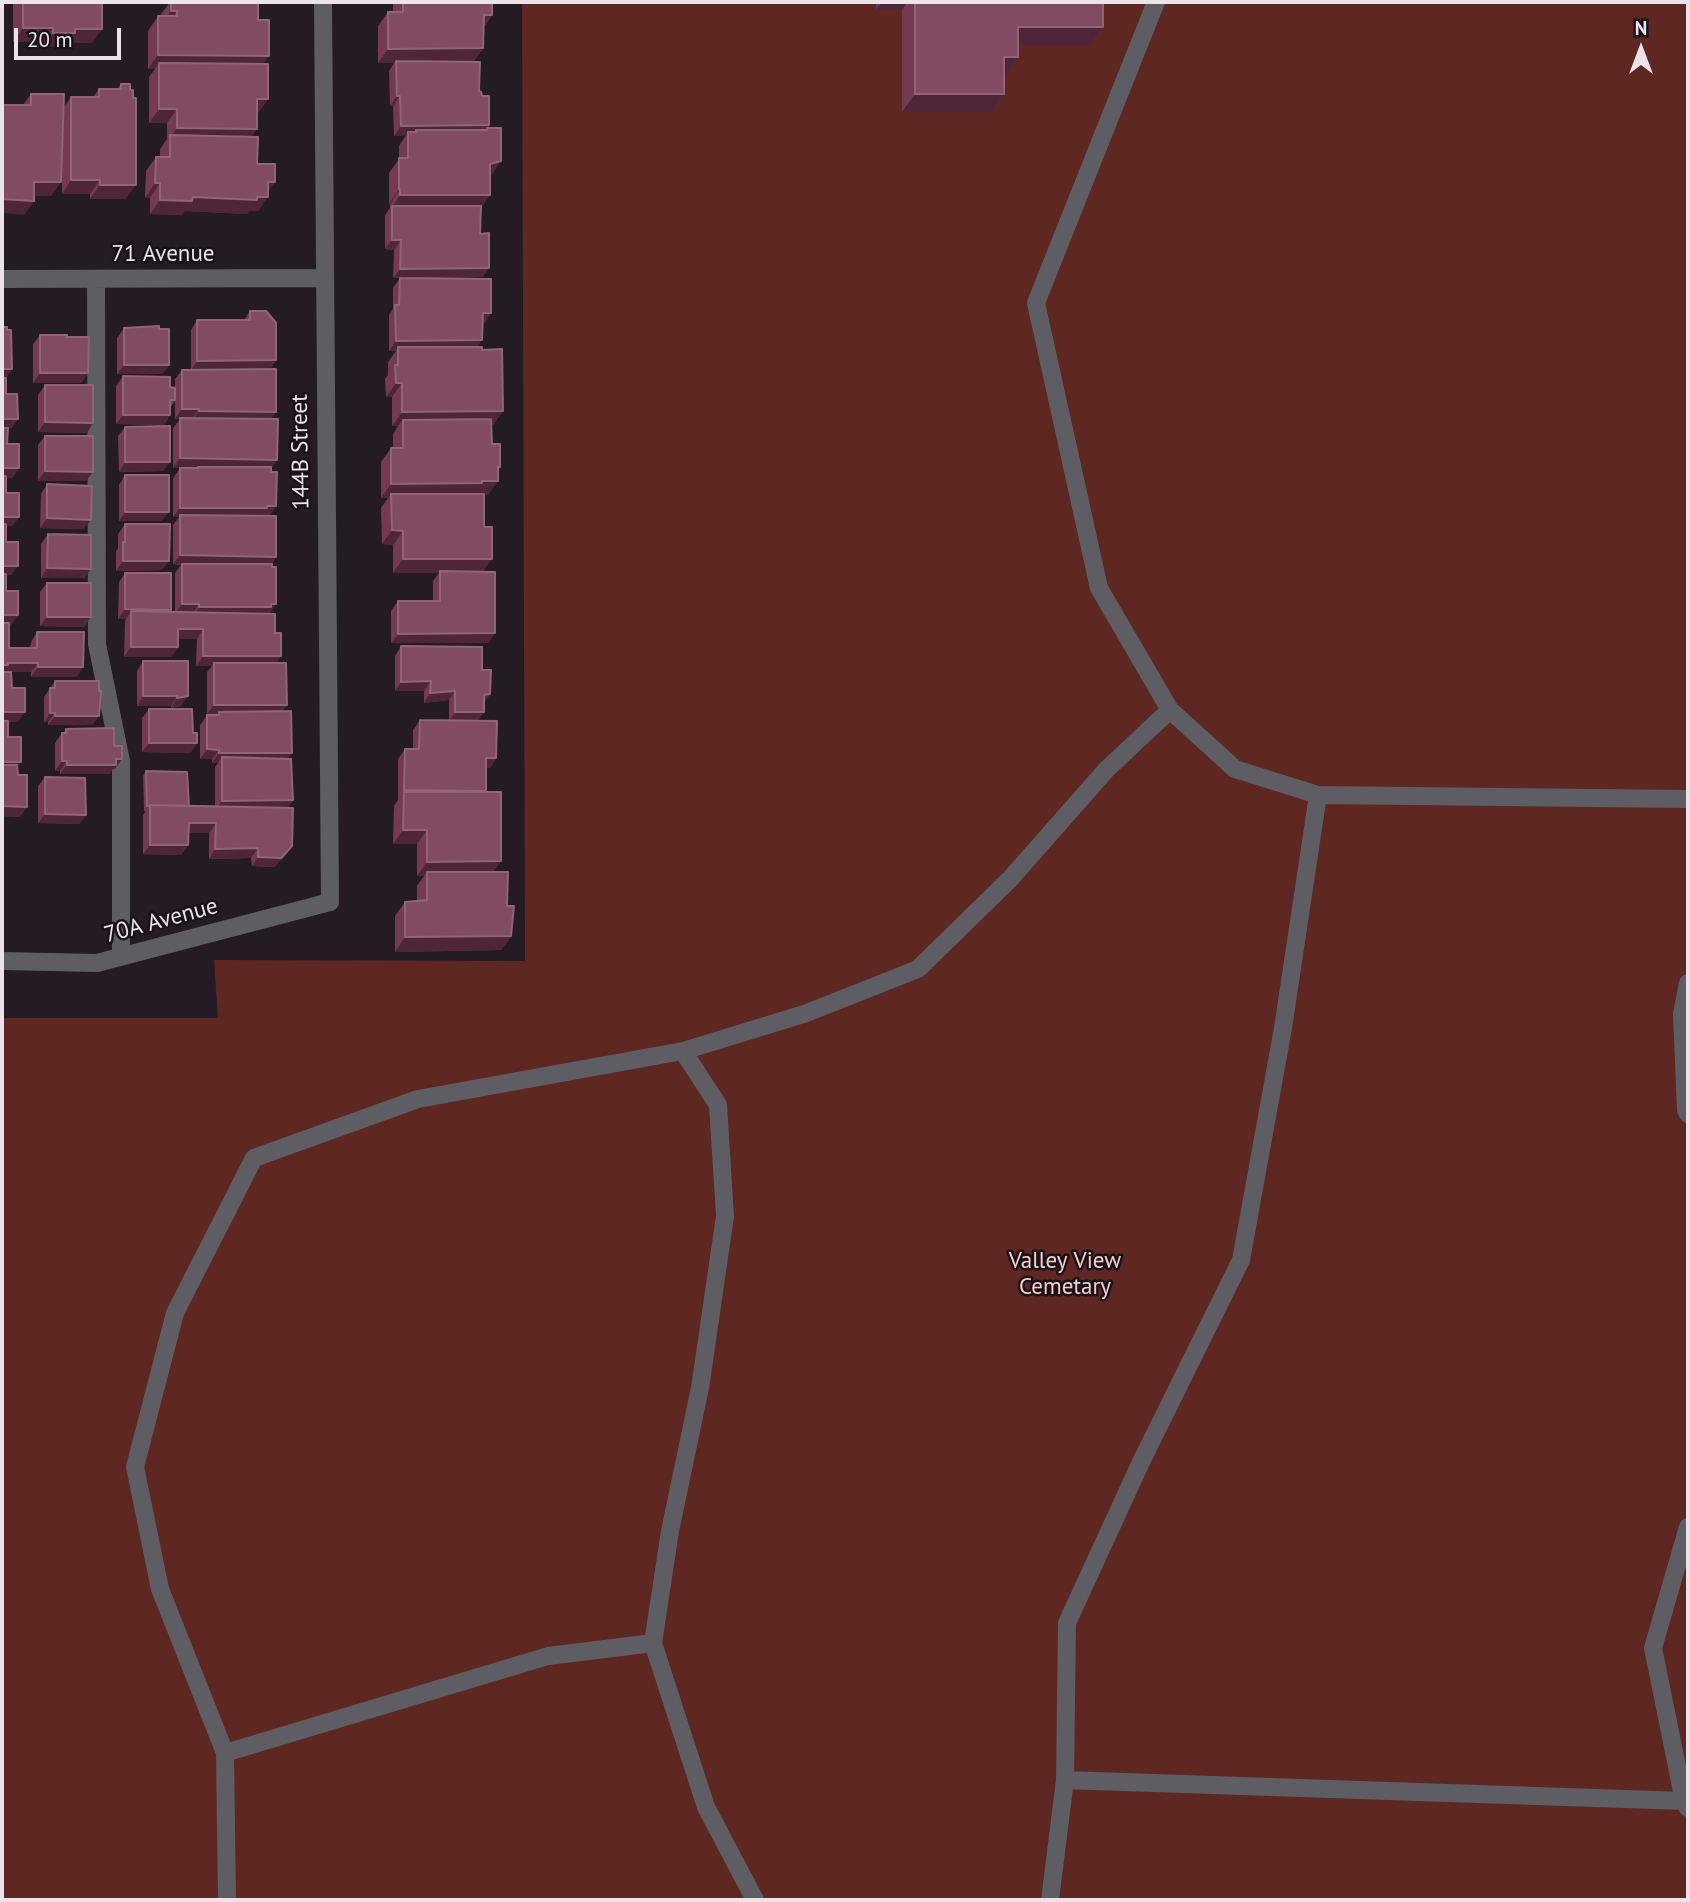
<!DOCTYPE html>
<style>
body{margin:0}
#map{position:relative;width:1690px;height:1902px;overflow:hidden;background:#241b24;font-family:"PT Sans",sans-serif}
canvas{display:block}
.frame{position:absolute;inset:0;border:4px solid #eae3ea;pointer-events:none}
.north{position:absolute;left:1606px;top:14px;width:70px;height:70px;-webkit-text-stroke:5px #1a121b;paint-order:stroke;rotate:0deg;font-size:19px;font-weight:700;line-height:28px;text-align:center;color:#eae3ea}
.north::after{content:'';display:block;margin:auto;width:24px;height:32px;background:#eae3ea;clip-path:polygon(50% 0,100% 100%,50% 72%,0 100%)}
.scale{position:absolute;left:14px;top:28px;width:107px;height:32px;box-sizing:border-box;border:4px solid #eae3ea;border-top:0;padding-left:9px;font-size:21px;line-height:24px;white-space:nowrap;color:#eae3ea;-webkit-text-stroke:5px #1a121b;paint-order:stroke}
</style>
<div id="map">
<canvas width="1690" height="1902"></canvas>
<div class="frame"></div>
<div class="north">N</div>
<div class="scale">20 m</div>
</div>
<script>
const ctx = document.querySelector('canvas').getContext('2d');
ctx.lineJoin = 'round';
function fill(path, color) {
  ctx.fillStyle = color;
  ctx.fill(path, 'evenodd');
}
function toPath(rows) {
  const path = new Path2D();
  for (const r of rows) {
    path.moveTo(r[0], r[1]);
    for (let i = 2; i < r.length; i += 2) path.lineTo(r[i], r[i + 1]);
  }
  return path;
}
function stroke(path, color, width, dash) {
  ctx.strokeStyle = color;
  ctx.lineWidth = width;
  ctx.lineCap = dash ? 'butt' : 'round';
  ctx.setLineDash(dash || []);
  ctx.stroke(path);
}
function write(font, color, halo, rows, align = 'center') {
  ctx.font = font + ' "PT Sans",sans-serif';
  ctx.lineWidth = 5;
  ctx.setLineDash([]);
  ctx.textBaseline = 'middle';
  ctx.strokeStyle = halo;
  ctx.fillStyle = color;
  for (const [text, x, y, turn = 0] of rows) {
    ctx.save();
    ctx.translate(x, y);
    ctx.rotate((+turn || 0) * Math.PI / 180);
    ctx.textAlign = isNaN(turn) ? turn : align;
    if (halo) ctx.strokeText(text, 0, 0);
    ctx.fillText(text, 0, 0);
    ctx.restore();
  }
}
fill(toPath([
 [522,2,1688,2,1688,1900,2,1900,2,1018,218,1018,214,960,525,961]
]), '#5e2722');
stroke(toPath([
 [1156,2,1036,303,1099,588,1170,710,1235,769,1318,795,1688,799],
 [2,279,324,278],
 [96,279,97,644,121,761,121,957],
 [2,961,97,963,330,902,323,2],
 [1688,983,1682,1014,1686,1110,1688,1114],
 [683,1051,718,1105,725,1216,700,1388,670,1531,653,1643,706,1807,755,1900],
 [1688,1527,1653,1648,1684,1801,1688,1808],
 [225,1753,548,1656,653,1643],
 [1065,1780,1684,1801],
 [227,1900,225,1753,160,1589,135,1467,175,1313,254,1158,418,1099,683,1051,804,1014,918,969,1010,879,1107,769,1170,710],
 [1050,1900,1065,1780,1067,1623,1141,1462,1241,1260,1283,1028,1318,795]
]), '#5e5d63', 18);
fill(toPath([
 [11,2,102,2,92,43,67,43,65,47,43,47,43,42,13,42,13,3,11,3],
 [170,2,258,2,258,20,269,56,263,64,268,99,258,113,251,137,257,164,268,192,258,211,249,211,247,214,185,211,182,215,150,214,150,198,145,198,146,171,156,157,160,157,160,149,167,139,167,123,149,123,149,77,155,69,148,69,148,31,158,16,161,16,161,14],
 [393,2,492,2,492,15,484,27,483,48,474,61,479,91,482,96,489,125,488,128,501,161,490,176,490,195,481,208,480,234,489,268,482,277,402,278,485,323,483,323,477,347,503,411,493,425,492,425,492,444,500,467,488,495,484,495,483,572,495,633,488,643,391,643,391,611,398,601,433,601,433,581,439,573,393,573,393,545,382,544,381,508,388,498,381,498,381,462,391,448,393,448,393,434,398,426,392,426,392,397,386,397,385,379,388,375,388,362,396,351,389,351,389,315,393,309,393,288,400,278,393,278,394,250,385,249,385,215,390,208,390,204,389,204,389,173,399,159,399,146,406,135,394,136,393,106,390,106,389,71,394,63,378,63,378,26,388,12,393,12],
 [876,2,1103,2,1103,27,1091,45,1018,45,1018,57,1004,76,1004,94,992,112,902,112,902,10,876,10],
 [121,84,126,199,90,199,90,194,62,194,62,172,51,196,34,196,24,215,23,105,31,94,63,109,71,97,93,97,99,89,117,89],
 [250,311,276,360,270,369,276,412,271,419,271,469,276,506,270,515,276,557,272,564,276,604,270,613,276,663,287,705,282,711,293,800,287,808,292,846,285,856,274,867,252,866,251,858,209,859,209,833,188,833,188,845,181,855,143,854,143,815,146,811,144,811,143,776,146,771,189,806,215,806,215,767,218,763,212,763,212,759,200,759,200,725,207,715,216,715,217,714,207,714,207,672,212,666,196,666,197,639,178,639,178,647,171,657,124,657,125,621,126,619,118,619,119,582,125,573,171,610,169,612,175,612,175,573,181,565,173,564,173,525,179,517,173,517,173,478,180,468,197,468,173,468,173,428,180,419,175,419,175,401,170,408,170,415,164,425,116,424,116,386,123,376,170,387,175,394,175,379,182,370,191,370,191,330,197,320,244,320],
 [2,327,12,369,6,378,6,394,18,419,11,428,8,428,7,444,19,468,12,478,6,478,6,493,19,517,12,526,6,526,6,542,18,566,11,575,6,575,6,591,11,625,9,625,9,648,30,648,31,642,37,632,77,677,31,677,31,672,11,672,12,688,18,722,8,722,8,737,17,767,20,817,2,816],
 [124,328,159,329,169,365,162,374,117,374,117,338],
 [40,335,67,337,88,373,81,383,33,383,33,344],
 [45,385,87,433,38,432,38,395],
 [125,427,170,462,163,471,119,472,118,436],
 [45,436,86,481,38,481,38,445],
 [125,475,162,521,119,521,119,485],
 [47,484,84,529,40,528,41,494],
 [125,524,162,570,116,571,116,551,118,548,118,534],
 [48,534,85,578,41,578,41,544],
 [47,583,91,617,84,627,40,626,40,592],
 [401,646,482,670,490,694,484,703,484,712,478,720,496,758,490,768,486,768,486,791,501,861,493,872,507,906,511,936,501,950,395,952,395,916,405,902,417,901,417,886,424,876,417,876,417,844,393,844,394,806,398,800,398,759,405,749,413,749,413,730,420,720,449,720,449,700,424,703,424,691,395,691,395,656],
 [143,661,188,661,181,706,171,708,171,706,137,706,137,671],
 [55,681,99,716,92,725,48,725,48,722,44,722,44,697],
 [149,709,197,743,190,753,142,752,142,718],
 [66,729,115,769,113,769,109,774,60,774,60,771,55,771,55,743,62,733,63,733],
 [45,777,86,815,79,824,38,823,38,786]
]), '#743a52');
fill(toPath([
 [881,2,907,2,902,10,876,10],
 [171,11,177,11,168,25,161,25],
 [484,15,492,15,482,29],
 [1018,27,1103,27,1091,45,1005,45],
 [23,28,53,28,43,42,13,42],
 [75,29,102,29,92,43,67,43,65,47,43,47,53,33],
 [483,48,473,62,396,61,394,63,378,63,388,49],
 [158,55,269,56,259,70,159,63,155,69,148,69],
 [1004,57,1018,57,1005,76,991,76],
 [915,94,1004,94,992,112,902,112],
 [397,96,400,96,393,106,390,106],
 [257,99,268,99,258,113],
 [159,109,177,109,167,123,149,123],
 [489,125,482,135,416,132,416,130,412,135,408,132,406,135,394,136,401,126],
 [177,128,257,129,247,143,170,138],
 [501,161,491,176,480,178,490,164],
 [71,180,100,180,90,194,62,194],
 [34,182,61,182,51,196,24,196],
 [268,182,275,182,265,196],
 [155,183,160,183,150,198,145,198],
 [100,185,136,185,126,199,90,199],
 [399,189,400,189,390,204,389,204],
 [400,195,490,195,480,209,392,207],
 [193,197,268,197,258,211,249,211,247,214,185,211,182,215,150,214,160,200],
 [2,199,34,201,24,215,2,213],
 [392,240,401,240,394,250,385,249],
 [489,268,482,277,393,278,400,269],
 [483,313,491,313,485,323,476,322],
 [482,340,475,350,398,347,396,351,389,351,396,341],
 [276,360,269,370,191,371,197,361],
 [124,365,169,365,162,374,117,374],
 [2,369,12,369,5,379,2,379],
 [40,373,88,373,81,383,33,383],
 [396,383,402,383,392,397,386,397],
 [182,409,199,409,192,419,175,419],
 [199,411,276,412,270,421,192,421],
 [503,411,493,425,403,426,403,420,398,426,392,426,402,412],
 [123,415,170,415,164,425,116,424],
 [2,419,18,419,11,428,2,428],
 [45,422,93,423,87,433,38,432],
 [180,458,277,460,271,470,198,467,197,468,173,468],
 [125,462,170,462,163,471,119,472],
 [500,467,491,481,498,481,488,495,391,494,388,498,381,498,391,484],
 [2,468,19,468,12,478,2,478],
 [45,471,93,472,86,481,38,481],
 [276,506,270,515,180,515,179,517,173,517,180,508],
 [125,512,169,512,162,521,119,521],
 [2,517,19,517,12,526,2,526],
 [47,518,91,520,84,529,40,528],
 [392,530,403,531,393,545,382,544],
 [180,555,276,557,270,567,173,564],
 [403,559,492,559,482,573,440,571,439,573,393,573],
 [123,561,169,561,162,570,116,571],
 [2,566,18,566,11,575,2,575],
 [47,568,91,569,85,578,41,578],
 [182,604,199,604,193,614,175,614],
 [276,604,270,613,193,616,199,607],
 [125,609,171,610,164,619,131,611,126,619,118,619],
 [2,615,18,615,11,625,2,625],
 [47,617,91,617,84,627,40,626],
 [178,629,203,629,197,639,171,639],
 [495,633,488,643,391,643,398,634],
 [131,647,178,647,171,657,124,657],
 [203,656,281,656,274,666,214,663,212,666,196,666],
 [8,663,38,663,31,672,3,672,2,674,2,664],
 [38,667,83,667,77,677,31,677],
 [431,681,424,691,395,691,401,682],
 [455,691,449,700,424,703,430,693],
 [490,694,483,704,484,695],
 [143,696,177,696,171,706,137,706],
 [188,696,181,706,171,708,177,698],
 [214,705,287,705,280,714,219,712,217,714,207,714],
 [2,712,25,712,18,722,2,722],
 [455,712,484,712,477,722,449,722],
 [50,713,55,713,48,722,44,722],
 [55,716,99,716,92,725,48,725],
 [149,743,197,743,190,753,142,752],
 [207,749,219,750,212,759,200,759],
 [219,753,292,753,285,763,222,757,218,763,212,763],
 [486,758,496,758,490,768,480,768],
 [116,759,122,759,115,769,113,769,109,774,60,774,67,765],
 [62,761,67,761,60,771,55,771],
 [2,762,21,762,15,771,2,771],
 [293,800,286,810,215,810,222,801],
 [2,806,27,807,20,817,2,816],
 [45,814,86,815,79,824,38,823],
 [189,823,216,823,209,833,182,833],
 [403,830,427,830,417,844,393,844],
 [150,845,188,845,181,855,143,854],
 [292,846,285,856,274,867,252,866,258,857],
 [258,848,251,858,209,859,215,849],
 [501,861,491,875,427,872,424,876,417,876,427,862],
 [511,936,501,950,395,952,405,937]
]), '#4f2639');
const building = toPath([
 [23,2,102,2,102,29,75,29,75,33,53,33,53,28,23,28,23,2],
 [171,2,258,2,258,20,269,20,269,56,158,55,158,16,177,16,177,11,171,11,171,2],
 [403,2,492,2,492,15,484,15,483,48,388,49,388,12,403,12,403,2],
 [915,2,1103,2,1103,27,1018,27,1018,57,1004,57,1004,94,915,94,915,2],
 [396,61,480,62,479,91,481,92,482,96,489,96,489,125,401,126,400,96,397,96,396,61],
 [159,63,268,64,268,99,257,99,257,129,177,128,177,109,159,109,159,63],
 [121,84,130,84,130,90,133,90,133,98,136,98,136,185,100,185,100,180,71,180,71,97,99,97,99,89,121,89,121,84],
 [31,94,64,94,61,182,34,182,34,201,2,199,2,105,31,105,31,94],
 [487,128,501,128,501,161,490,164,490,195,400,195,400,189,399,189,399,158,408,158,408,132,416,132,416,130,487,130,487,128],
 [170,135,258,137,257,164,275,164,275,182,268,182,268,197,257,197,257,200,193,197,192,201,160,200,160,183,155,183,156,157,170,157,170,135],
 [392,206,481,206,480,234,489,233,489,268,400,269,401,240,392,240,392,206],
 [400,278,491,279,491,313,483,313,482,340,396,341,395,305,399,305,400,278],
 [250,311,266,311,276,323,276,360,197,361,197,320,250,320,250,311],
 [159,326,159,329,169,329,169,365,124,365,124,328,159,326],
 [2,327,7,327,7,330,11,330,12,369,2,369,2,327],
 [40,335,67,335,67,337,89,337,88,373,40,373,40,335],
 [398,347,482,347,482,350,502,349,503,411,402,412,402,383,396,383,395,365,398,365,398,347],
 [276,369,276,412,199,411,199,409,182,409,182,370,276,369],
 [123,376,170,377,170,387,175,388,175,400,170,400,170,415,123,415,123,376],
 [2,378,6,378,6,394,17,394,18,419,2,419,2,378],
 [45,385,93,385,93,423,45,422,45,385],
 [180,418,278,419,277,460,180,458,180,418],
 [491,419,492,444,500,444,500,467,498,467,498,481,482,481,482,483,391,484,391,448,403,448,403,420,491,419],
 [170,426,170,462,125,462,125,427,170,426],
 [2,428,8,428,7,444,19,444,19,468,2,468,2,428],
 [45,436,93,436,93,472,45,471,45,436],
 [198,467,271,467,271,472,277,472,276,506,267,506,267,508,180,508,180,468,198,468,198,467],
 [125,475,169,475,169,512,125,512,125,475],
 [2,476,6,476,6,493,19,493,19,517,2,517,2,476],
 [47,484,92,486,91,520,47,518,47,484],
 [391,494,484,494,484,527,492,527,492,559,403,559,403,531,392,530,391,494],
 [180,515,276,516,276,557,180,555,180,515],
 [2,524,6,524,6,542,18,542,18,566,2,566,2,524],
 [125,524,170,524,169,561,123,561,123,542,125,542,125,524],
 [48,534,91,535,91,569,47,568,48,534],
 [182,564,272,564,272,567,276,567,276,604,271,604,271,607,199,607,199,604,182,604,182,564],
 [440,571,495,572,495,633,398,634,398,601,440,601,440,571],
 [125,573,171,573,171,610,125,609,125,573],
 [2,574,6,574,6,591,18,591,18,615,2,615,2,574],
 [47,583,91,583,91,617,47,617,47,583],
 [131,611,275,614,275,633,281,633,281,656,203,656,203,629,178,629,178,647,131,647,131,611],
 [2,623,9,623,9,648,37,648,37,632,84,632,83,667,38,667,38,663,8,663,8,665,2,665,2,623],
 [401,646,482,647,482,670,491,670,490,694,484,695,484,712,455,712,455,691,430,693,431,681,401,682,401,646],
 [143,661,188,661,188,696,177,698,177,696,143,696,143,661],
 [214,663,286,663,287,705,214,705,214,663],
 [2,672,11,672,12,688,25,688,25,712,2,712,2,672],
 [55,681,99,681,99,691,101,691,99,716,55,716,55,713,50,713,50,688,55,688,55,681],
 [149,709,192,709,193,733,197,733,197,743,149,743,149,709],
 [291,711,292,753,219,753,219,750,207,749,207,715,219,715,219,712,291,711],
 [420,720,497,721,496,758,486,758,486,791,404,790,405,749,419,749,420,720],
 [2,721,8,721,8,737,21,737,21,762,2,762,2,721],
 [114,728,114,746,122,746,122,759,116,759,116,765,67,765,67,761,62,761,62,733,66,733,66,729,114,728],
 [222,757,291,759,293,800,222,801,222,757],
 [2,765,17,765,18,775,27,775,27,807,2,806,2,765],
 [146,771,187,772,189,806,150,805,150,806,147,806,146,771],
 [45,777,85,778,86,815,45,814,45,777],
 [404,792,501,792,501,861,427,862,427,830,403,830,404,792],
 [150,805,293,808,292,846,281,858,258,857,258,848,215,849,216,823,189,823,188,845,150,845,150,805],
 [427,872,508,872,507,906,514,906,511,936,405,937,405,902,427,900,427,872]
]);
fill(building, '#814c63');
stroke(building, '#916478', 2);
write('23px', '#eae3ea', '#1a121b', [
 ["71 Avenue",163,254],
 ["144B Street",301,452,-91],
 ["70A Avenue",161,921,-15]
]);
write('23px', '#f7cdc7', '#1a121b', [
 ["Valley View",1065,1261],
 ["Cemetary",1065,1287]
]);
</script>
